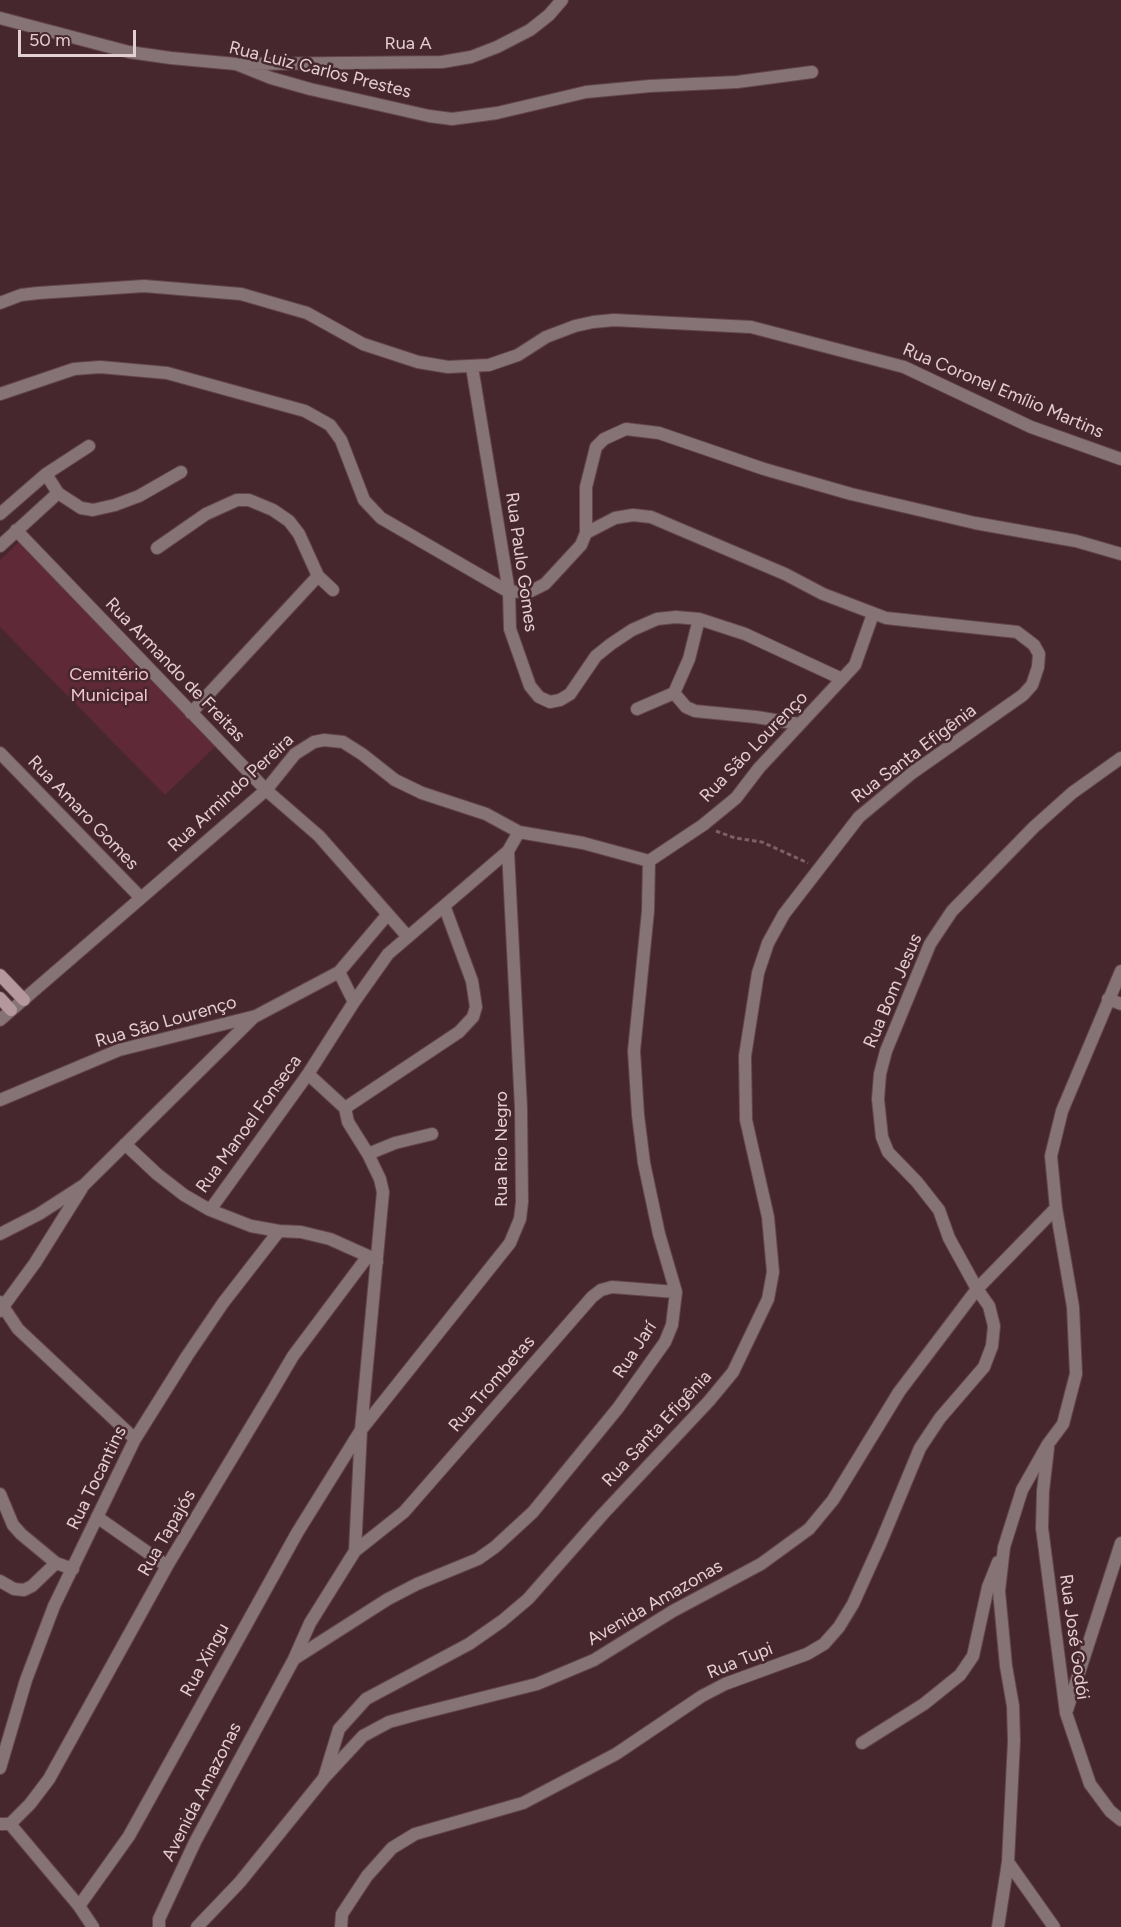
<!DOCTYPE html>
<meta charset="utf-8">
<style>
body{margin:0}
#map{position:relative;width:1121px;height:1927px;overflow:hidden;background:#47272e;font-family:Figtree,sans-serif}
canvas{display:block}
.scale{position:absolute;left:18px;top:30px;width:118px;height:27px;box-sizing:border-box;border:3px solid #e3ced2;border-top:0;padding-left:8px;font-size:18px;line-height:21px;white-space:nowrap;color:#e3ced2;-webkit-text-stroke:4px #47272e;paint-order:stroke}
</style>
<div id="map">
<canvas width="1121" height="1927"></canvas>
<div class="scale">50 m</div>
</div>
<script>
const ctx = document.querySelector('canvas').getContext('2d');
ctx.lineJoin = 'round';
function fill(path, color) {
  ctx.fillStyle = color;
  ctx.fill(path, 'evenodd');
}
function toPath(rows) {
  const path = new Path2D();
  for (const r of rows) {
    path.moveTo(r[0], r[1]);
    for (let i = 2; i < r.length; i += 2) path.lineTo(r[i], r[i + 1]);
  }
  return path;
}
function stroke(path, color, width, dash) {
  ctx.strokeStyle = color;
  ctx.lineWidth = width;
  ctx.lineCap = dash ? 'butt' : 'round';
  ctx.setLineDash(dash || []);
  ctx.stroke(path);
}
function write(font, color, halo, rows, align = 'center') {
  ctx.font = font + ' Figtree,sans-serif';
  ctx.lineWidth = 5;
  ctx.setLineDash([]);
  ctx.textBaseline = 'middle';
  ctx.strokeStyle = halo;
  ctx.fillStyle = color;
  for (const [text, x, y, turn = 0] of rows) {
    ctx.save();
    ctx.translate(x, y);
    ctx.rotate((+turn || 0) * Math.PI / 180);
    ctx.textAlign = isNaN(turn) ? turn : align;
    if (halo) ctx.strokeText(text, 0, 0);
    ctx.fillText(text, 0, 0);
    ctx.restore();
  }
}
fill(toPath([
 [19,542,217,745,165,795,0,627,0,560]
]), '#5f2937');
const street = toPath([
 [0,18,129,52,171,58,236,64,271,78,310,89,429,116,452,119,497,113,586,92,650,86,737,82,812,72],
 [243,64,442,62,471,57,497,47,530,30,549,15,562,0],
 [0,303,21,295,38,293,144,286,241,294,307,313,363,344,418,362,448,367,489,365,518,355,546,337,575,326,593,322,614,320,751,327,904,367,1031,427,1121,459],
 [472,367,509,592,510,629,530,686,539,697,550,702,560,700,570,694,596,656,611,644,632,630,657,619,676,617,699,619,745,634,842,679],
 [0,394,74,369,100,367,167,373,305,411,330,425,341,440,364,500,381,518,509,592,531,591,545,584,581,545,586,533,586,487,596,447,604,439,626,429,659,433,764,469,851,494,975,523,1076,541,1121,554],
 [46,474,58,493,81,508,93,510,115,505,139,496,181,472],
 [0,514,46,474,89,446],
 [16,530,266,790,319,836,408,937],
 [0,546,58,493],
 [157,548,206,514,237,500,249,500,273,510,289,521,299,534,318,576,333,590],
 [674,693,689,659,699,619],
 [637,709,674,693,686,707,695,711,756,717,799,724],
 [191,713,318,576],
 [0,753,141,898],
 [339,972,354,1002],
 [1108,999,1121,1004],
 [0,1020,266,790,295,754,314,742,324,740,343,742,362,754,395,780,422,793,486,814,519,832],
 [0,1100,119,1050,256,1016,339,972,388,914],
 [345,1108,459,1032,473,1017,476,1007,472,981,445,908],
 [125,1144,157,1174,184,1195,210,1210],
 [368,1154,395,1143,432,1134],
 [0,1234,39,1214,84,1185,255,1016],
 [377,1262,368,1256,330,1239,301,1232,279,1231,251,1226,210,1210,308,1074,354,1002,388,954,508,851,519,832,583,843,649,861,703,825,736,798,759,768,855,665,873,614],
 [0,1302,18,1329,135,1439],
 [0,1311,35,1263,82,1188],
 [1048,1448,1043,1491,1042,1528,1066,1713,1090,1784,1110,1811,1121,1820],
 [0,1494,13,1525,21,1534,56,1563,73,1569],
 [97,1517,167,1566],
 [355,1551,404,1512,592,1297,601,1290,612,1287,676,1292],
 [0,1581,14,1589,24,1590,32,1586,56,1563],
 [294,1659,388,1599,417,1584,478,1559,495,1547,533,1512,618,1408,665,1342,672,1325,676,1292,659,1234,644,1163,638,1115,634,1051,648,911,649,861],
 [1067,1710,1121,1543],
 [862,1743,924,1704,960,1675,973,1656,988,1587,998,1562],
 [0,1768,26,1680,54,1606,135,1439,187,1356,223,1303,279,1231],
 [324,1778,339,1729,366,1699,469,1644,502,1621,528,1599,603,1514,709,1401,733,1372,768,1299,773,1272,768,1217,746,1120,745,1056,758,973,768,943,784,914,859,817,912,773,1023,695,1032,685,1038,667,1039,654,1034,645,1017,632,886,618,823,594,785,574,651,517,633,515,615,518,586,533],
 [0,1824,10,1824,30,1804,49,1779,167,1566,273,1390,293,1356,368,1256],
 [10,1824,79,1906,93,1927],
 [1008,1862,1054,1927],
 [79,1906,129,1836,297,1533,361,1430,510,1243,520,1219,522,1202,521,1108,508,851],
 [159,1927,159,1919,195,1842,294,1659,310,1623,355,1551,361,1430,383,1192,380,1179,368,1154,348,1122,345,1108,308,1074],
 [197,1927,240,1882,324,1778,363,1736,389,1722,418,1714,537,1684,594,1660,673,1611,761,1564,809,1529,833,1500,899,1392,977,1289,1056,1208],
 [341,1927,342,1914,367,1876,392,1848,415,1834,523,1803,616,1754,702,1696,725,1684,807,1654,824,1644,839,1627,853,1604,881,1542,920,1448,940,1418,984,1367,992,1346,994,1326,989,1306,977,1289,949,1238,939,1210,917,1182,888,1152,882,1137,878,1099,880,1074,886,1051,930,944,952,911,1034,827,1072,793,1121,758],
 [998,1927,1008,1862,1014,1741,1013,1706,1006,1666,999,1591,1004,1547,1022,1490,1048,1444,1063,1424,1076,1374,1073,1307,1056,1208,1051,1156,1062,1111,1121,971]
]);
const secondary = toPath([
 [0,975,24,1000],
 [0,998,11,1010]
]);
stroke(street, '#63454c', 14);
stroke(secondary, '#63454c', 14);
stroke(toPath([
 [716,831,735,838,762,842,808,863]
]), '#7d6066', 3, [4.5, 3]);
stroke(street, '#857376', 12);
stroke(secondary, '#b4989d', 12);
write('18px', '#e3ced2', '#47272e', [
 ["Rua A",408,44],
 ["Rua Luiz Carlos Prestes",320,70,14],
 ["Rua Coronel Emílio Martins",1003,391,23],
 ["Rua Paulo Gomes",521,562,82],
 ["Rua Armando de Freitas",175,670,46],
 ["Rua São Lourenço",754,747,-46],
 ["Rua Santa Efigênia",914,754,-37],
 ["Rua Armindo Pereira",231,793,-43],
 ["Rua Amaro Gomes",83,813,46],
 ["Rua Bom Jesus",893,991,-67],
 ["Rua São Lourenço",166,1022,-16],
 ["Rua Manoel Fonseca",249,1124,-54],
 ["Rua Rio Negro",502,1149,-90],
 ["Rua Jarí",635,1350,-57],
 ["Rua Trombetas",492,1384,-49],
 ["Rua Santa Efigênia",657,1429,-47],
 ["Rua Tocantins",97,1478,-64],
 ["Rua Tapajós",167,1533,-60],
 ["Avenida Amazonas",655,1603,-30],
 ["Rua José Godói",1074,1637,82],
 ["Rua Xingu",205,1660,-61],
 ["Rua Tupi",740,1661,-22],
 ["Avenida Amazonas",202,1792,-63]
]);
write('18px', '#f3c6ce', '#47272e', [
 ["Cemitério",109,675],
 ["Municipal",109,696]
]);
</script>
